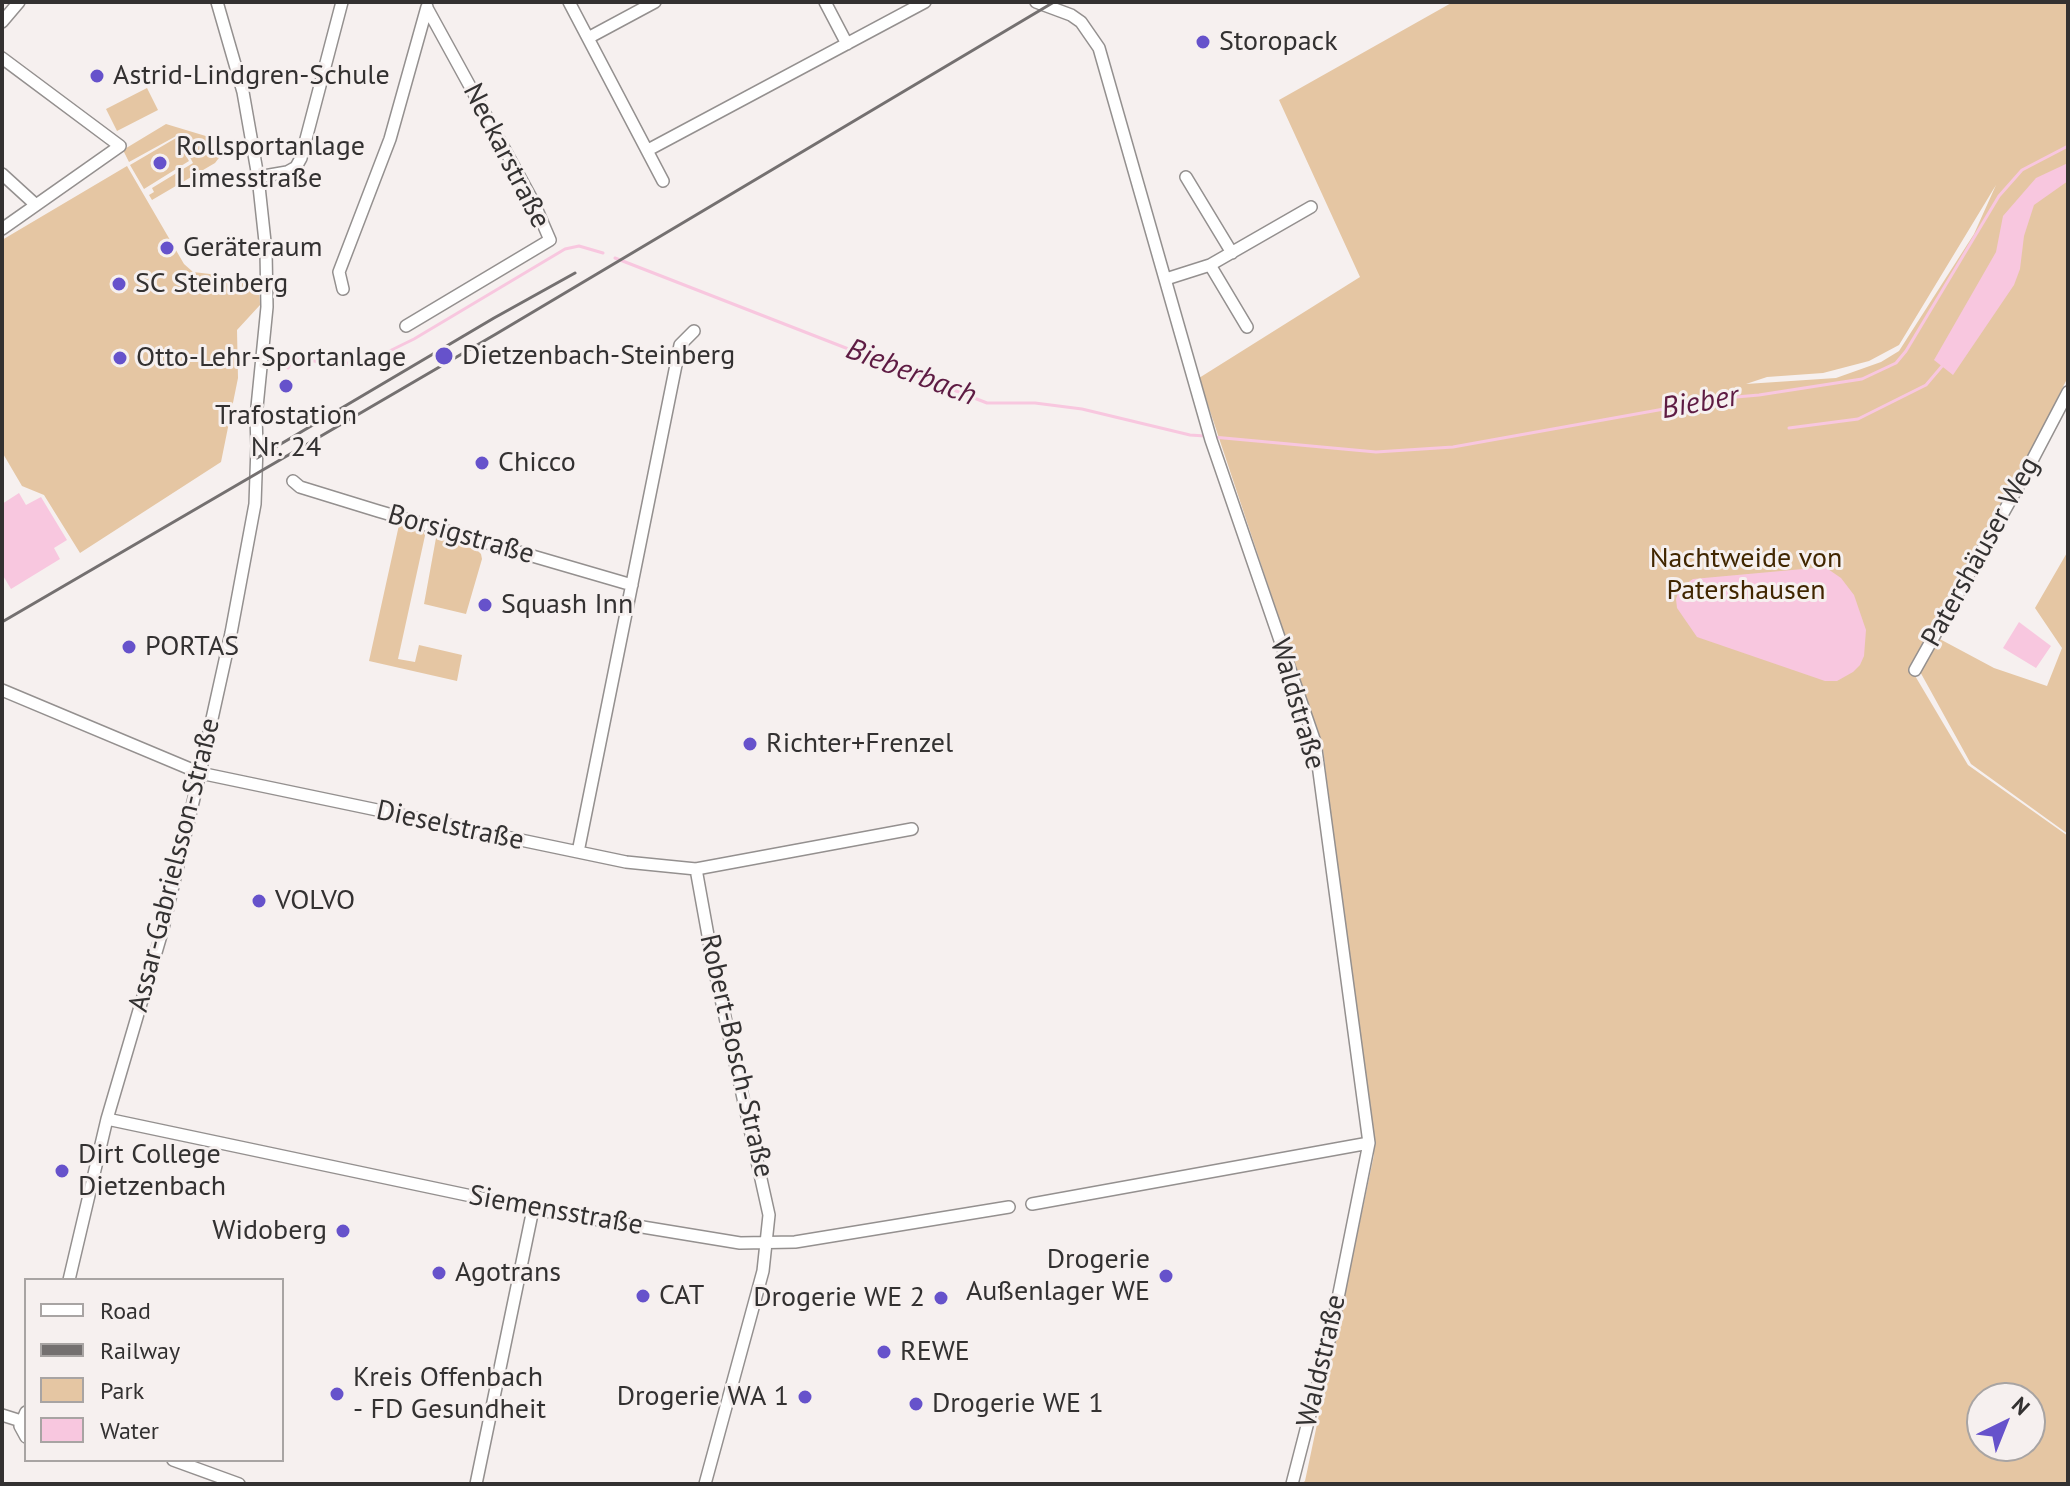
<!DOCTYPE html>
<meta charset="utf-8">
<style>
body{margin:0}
#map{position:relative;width:2070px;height:1486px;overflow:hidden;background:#f6f0ef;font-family:"PT Sans",sans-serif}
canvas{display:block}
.frame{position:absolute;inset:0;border:4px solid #333131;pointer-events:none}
.legend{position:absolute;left:24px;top:1278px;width:260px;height:184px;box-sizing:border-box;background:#f6f0ef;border:2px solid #a8a4a3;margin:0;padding:10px 14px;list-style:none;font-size:24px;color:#333131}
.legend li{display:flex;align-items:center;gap:16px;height:40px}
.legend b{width:40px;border:2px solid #a8a4a3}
.north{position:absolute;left:1966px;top:1382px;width:80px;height:80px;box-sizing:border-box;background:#f6f0ef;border:2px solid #a8a4a3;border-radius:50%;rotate:43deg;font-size:22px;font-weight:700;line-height:32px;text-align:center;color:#333131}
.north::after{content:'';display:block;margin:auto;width:28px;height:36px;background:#6652cb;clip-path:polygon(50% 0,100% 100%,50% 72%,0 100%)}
</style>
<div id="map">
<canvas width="2070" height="1486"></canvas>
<div class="frame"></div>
<ul class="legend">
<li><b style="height:10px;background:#fff"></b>Road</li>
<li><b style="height:10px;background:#747070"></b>Railway</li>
<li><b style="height:22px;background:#e5c6a3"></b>Park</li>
<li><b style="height:22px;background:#f8c7df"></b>Water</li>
</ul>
<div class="north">N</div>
</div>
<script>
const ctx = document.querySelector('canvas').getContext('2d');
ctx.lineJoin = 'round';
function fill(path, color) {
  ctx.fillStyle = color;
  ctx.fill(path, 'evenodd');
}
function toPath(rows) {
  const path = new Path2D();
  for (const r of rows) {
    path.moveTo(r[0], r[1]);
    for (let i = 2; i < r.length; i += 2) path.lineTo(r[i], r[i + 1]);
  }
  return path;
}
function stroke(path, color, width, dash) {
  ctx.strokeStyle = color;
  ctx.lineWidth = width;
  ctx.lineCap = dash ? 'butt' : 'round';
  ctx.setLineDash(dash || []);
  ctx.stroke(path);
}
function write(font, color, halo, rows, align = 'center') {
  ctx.font = font + ' "PT Sans",sans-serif';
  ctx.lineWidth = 6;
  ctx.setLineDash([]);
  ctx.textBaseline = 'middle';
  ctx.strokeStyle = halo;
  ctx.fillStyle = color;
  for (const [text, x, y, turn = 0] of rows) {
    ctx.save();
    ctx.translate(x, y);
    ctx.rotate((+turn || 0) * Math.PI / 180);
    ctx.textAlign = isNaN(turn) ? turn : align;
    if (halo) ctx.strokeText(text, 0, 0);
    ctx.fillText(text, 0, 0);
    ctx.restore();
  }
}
fill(toPath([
 [1453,2,2068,2,2068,377,2004,504,1911,669,1968,765,2068,836,2068,1484,1301,1484,1305,1481,1374,1155,1323,750,1199,378,1360,277,1279,100],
 [1996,185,1974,234,1899,351,1881,362,1836,378,1746,384,1767,377,1823,373,1869,361,1899,345],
 [1982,1398,2030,1398,2030,1446,1982,1446],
 [147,88,158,110,117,131,106,109],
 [166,124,219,140,222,154,215,163,152,200,149,195,154,192,152,188,193,163,178,135,129,162,123,150],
 [176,138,189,161,144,189,130,165],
 [127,166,184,264,193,272,227,276,259,286,260,305,237,330,238,378,221,462,80,553,44,495,22,486,2,452,2,240],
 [399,525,426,531,398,659,415,662,419,645,462,655,457,681,369,661],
 [436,538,477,550,481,554,482,559,466,614,424,604],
 [2068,551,2068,834,1971,764,1918,668,1936,637,1994,668,2047,686,2062,648,2035,608]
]), '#e5c6a3');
fill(toPath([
 [2068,163,2068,181,2034,205,2024,236,2020,269,2014,285,1953,375,1934,360,1996,252,2003,216,2036,178],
 [19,493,26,505,41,497,67,540,54,548,60,559,11,589,2,574,2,504],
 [1825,567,1841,578,1854,595,1866,630,1864,656,1860,665,1853,672,1837,681,1825,681,1697,637,1677,608,1676,599,1680,588,1693,579],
 [2019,622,2051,646,2036,668,2003,648]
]), '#f8c7df');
stroke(toPath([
 [615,258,987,403,1035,403,1082,409,1190,435,1205,436],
 [294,357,329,364,367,362,414,339,565,249,579,246,603,253],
 [288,368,294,357],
 [1789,428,1858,419,1926,385,1943,365],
 [1213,437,1376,452,1453,447,1725,398,1759,395,1862,379,1896,363,1906,351,1999,196,2022,170,2068,146]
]), '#f8c7df', 3);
const minor = toPath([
 [569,2,663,181],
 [825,2,847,44],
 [1036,2,1071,15,1081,22,1099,48,1211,440,1315,742,1369,1143,1331,1333,1292,1484],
 [2,22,19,2],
 [588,38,655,2],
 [2,58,120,146,2,229],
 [648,150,925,2],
 [2,174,36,205],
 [258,177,287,172,296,167,301,158,342,2],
 [1186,177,1232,253],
 [1210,265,1247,327],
 [1166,279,1210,265,1311,207],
 [343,289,339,272,390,139,427,7],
 [406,326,550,240,534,203,427,8],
 [293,481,300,487,378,511,632,585],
 [1915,670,2025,474,2068,392],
 [2,690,200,773,626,862,696,869,912,829],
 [578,852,680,345,694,331],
 [696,869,713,963,769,1215,763,1271,705,1484],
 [107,1119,533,1209,740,1243,795,1242,1009,1207],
 [1032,1204,1369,1143],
 [69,1280,107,1119,162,932,200,773,231,633,255,504,257,446,256,417,267,307,266,251,258,177,243,92,217,2],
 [26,1412,20,1426,26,1437],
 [2,1415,21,1421],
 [173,1460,239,1484],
 [476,1484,533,1209]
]);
stroke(minor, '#94908f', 14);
stroke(minor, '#fff', 11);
stroke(toPath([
 [257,458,494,318,575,273],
 [2,622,496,334,1054,2]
]), '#747070', 3);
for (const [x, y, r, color] of [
 [1203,42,8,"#6652cb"],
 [97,76,8,"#6652cb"],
 [160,163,8,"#6652cb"],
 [167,248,8,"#6652cb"],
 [119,284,8,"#6652cb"],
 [444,356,10,"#6652cb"],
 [120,358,8,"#6652cb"],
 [286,386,8,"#6652cb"],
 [482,463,8,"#6652cb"],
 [485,605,8,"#6652cb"],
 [129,647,8,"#6652cb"],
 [750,744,8,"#6652cb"],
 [259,901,8,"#6652cb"],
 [62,1171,8,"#6652cb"],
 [343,1231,8,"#6652cb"],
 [439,1273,8,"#6652cb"],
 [1166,1276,8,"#6652cb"],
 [643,1296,8,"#6652cb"],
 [941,1298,8,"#6652cb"],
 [884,1352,8,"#6652cb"],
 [337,1394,8,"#6652cb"],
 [805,1397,8,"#6652cb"],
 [916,1404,8,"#6652cb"]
]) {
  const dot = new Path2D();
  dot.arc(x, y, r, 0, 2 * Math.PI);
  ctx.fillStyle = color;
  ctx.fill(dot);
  stroke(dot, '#f6f0ef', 3);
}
write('28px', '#333131', '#f6f0ef', [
 ["Storopack",1219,42],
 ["Astrid-Lindgren-Schule",113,76],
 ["Rollsportanlage",176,147],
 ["Limesstraße",176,179],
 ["Geräteraum",183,248],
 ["SC Steinberg",135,284],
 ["Dietzenbach-Steinberg",462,356],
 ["Otto-Lehr-Sportanlage",136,358],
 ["Trafostation",286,416,"center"],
 ["Nr. 24",286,448,"center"],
 ["Chicco",498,463],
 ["Squash Inn",501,605],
 ["PORTAS",145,647],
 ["Richter+Frenzel",766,744],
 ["VOLVO",275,901],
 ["Dirt College",78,1155],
 ["Dietzenbach",78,1187],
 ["Widoberg",327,1231,"right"],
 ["Drogerie",1150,1260,"right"],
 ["Außenlager WE",1150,1292,"right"],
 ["Agotrans",455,1273],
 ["CAT",659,1296],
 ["Drogerie WE 2",925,1298,"right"],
 ["REWE",900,1352],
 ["Kreis Offenbach",353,1378],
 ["- FD Gesundheit",353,1410],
 ["Drogerie WA 1",789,1397,"right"],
 ["Drogerie WE 1",932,1404]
], 'left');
write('28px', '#333131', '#f6f0ef', [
 ["Neckarstraße",506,156,63],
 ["Borsigstraße",461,535,16],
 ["Patershäuser Weg",1981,552,-61],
 ["Waldstraße",1297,704,74],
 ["Dieselstraße",450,826,12],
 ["Assar-Gabrielsson-Straße",175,865,-76],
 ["Robert-Bosch-Straße",736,1056,77],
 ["Siemensstraße",556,1211,10],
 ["Waldstraße",1322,1361,-77]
]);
write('28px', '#412600', '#f6f0ef', [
 ["Nachtweide von",1746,559],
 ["Patershausen",1746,591]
]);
write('italic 30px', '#5e1b43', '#f6f0ef', [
 ["Bieberbach",911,373,21],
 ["Bieber",1700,403,-10]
]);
</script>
